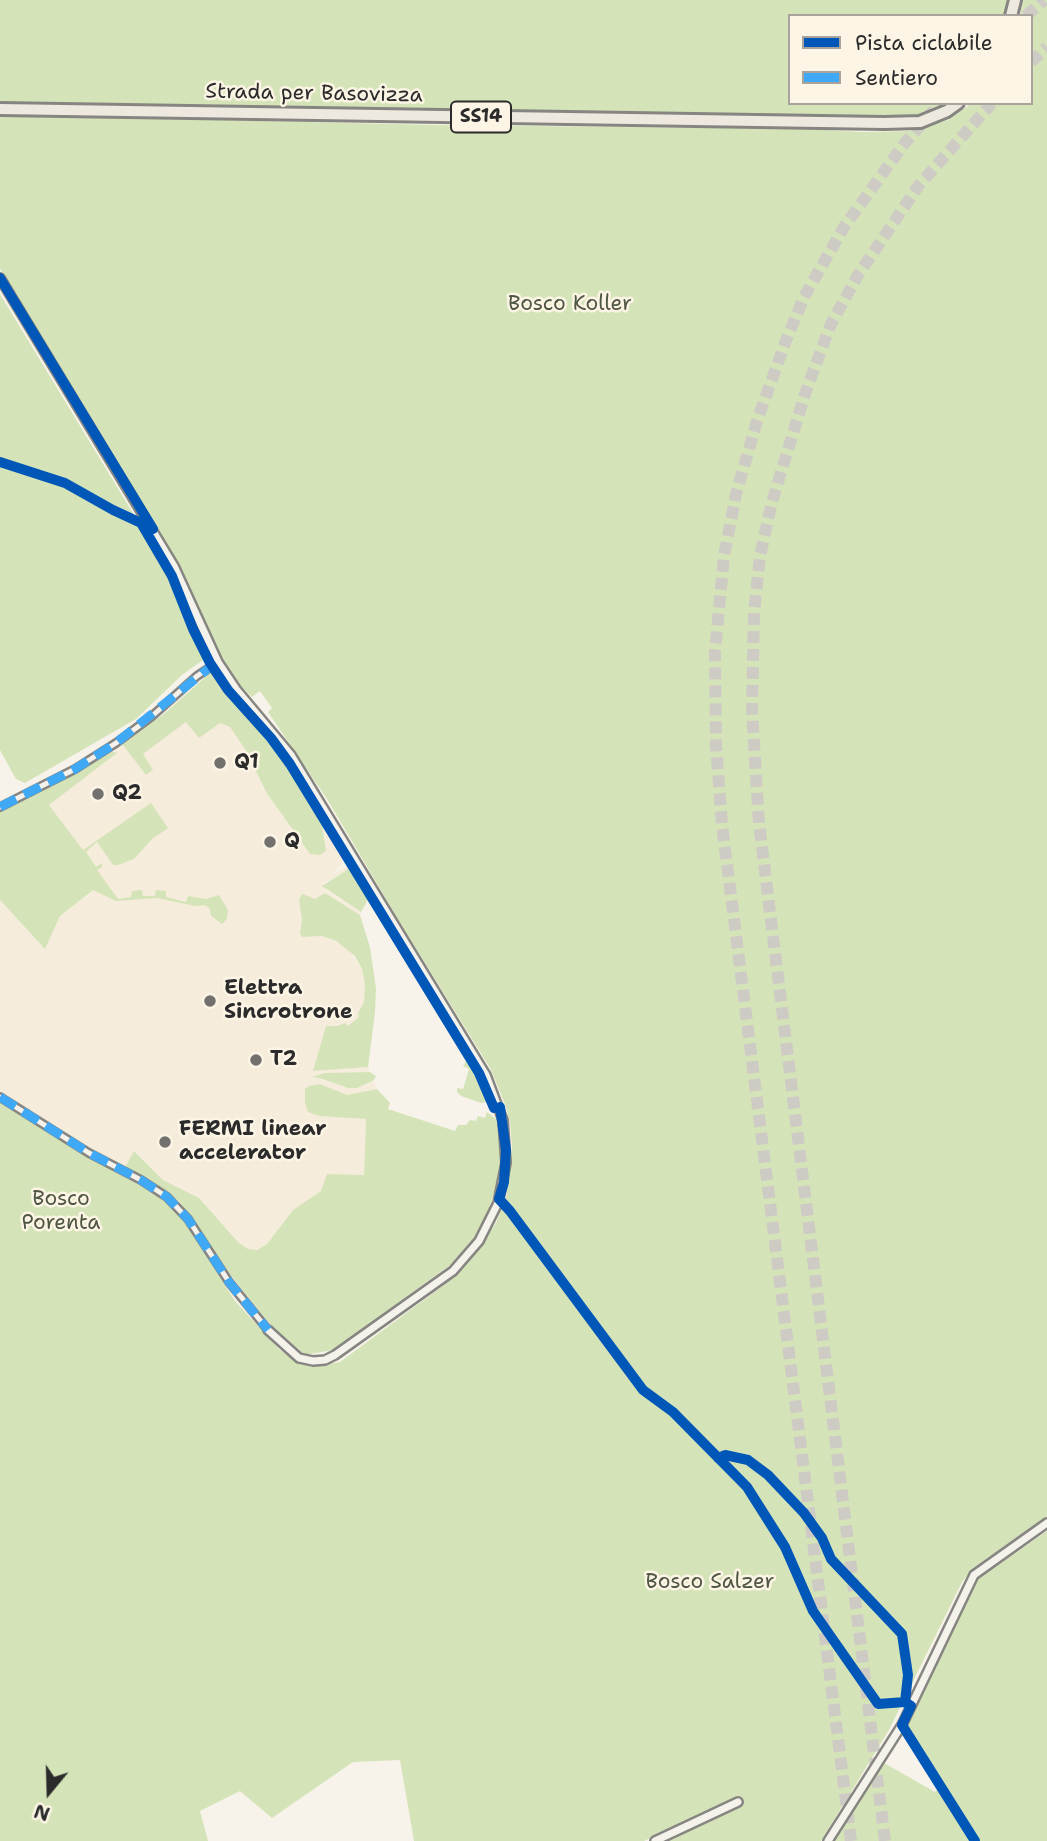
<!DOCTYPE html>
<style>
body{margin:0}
#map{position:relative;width:1047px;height:1841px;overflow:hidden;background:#f7f3ea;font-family:"Shantell Sans",sans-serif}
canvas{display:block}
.legend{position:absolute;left:788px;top:14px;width:245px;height:91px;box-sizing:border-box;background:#fcf5e5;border:2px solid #a8a49b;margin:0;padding:9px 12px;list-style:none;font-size:21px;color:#2b2b2b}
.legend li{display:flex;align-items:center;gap:14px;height:35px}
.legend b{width:35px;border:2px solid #a8a49b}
.north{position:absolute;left:14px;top:1757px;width:70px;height:70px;-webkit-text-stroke:5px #fcf5e5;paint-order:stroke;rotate:199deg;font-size:19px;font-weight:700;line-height:28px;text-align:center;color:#2b2b2b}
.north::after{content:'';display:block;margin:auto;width:24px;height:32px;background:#2b2b2b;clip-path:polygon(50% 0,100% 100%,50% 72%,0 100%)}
</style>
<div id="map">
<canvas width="1047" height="1841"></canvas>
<ul class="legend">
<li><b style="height:9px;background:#0057b8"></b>Pista ciclabile</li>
<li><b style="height:9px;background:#3fa9f5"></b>Sentiero</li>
</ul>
<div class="north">N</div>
</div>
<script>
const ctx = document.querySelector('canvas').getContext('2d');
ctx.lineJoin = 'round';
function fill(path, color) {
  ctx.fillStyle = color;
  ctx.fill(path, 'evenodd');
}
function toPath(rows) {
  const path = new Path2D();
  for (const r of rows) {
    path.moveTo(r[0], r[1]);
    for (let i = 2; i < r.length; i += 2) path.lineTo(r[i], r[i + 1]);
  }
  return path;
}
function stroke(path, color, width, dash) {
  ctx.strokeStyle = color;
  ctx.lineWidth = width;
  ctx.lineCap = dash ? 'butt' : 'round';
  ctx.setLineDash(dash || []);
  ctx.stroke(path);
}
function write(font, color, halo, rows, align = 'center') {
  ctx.font = font + ' "Shantell Sans",sans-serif';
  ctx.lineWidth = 5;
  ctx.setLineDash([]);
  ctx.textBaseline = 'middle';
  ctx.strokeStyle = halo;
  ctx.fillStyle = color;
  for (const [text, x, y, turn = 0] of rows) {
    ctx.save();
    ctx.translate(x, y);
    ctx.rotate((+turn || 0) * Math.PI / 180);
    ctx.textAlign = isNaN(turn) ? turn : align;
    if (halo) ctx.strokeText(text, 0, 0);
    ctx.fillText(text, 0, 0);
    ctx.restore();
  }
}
fill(toPath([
 [186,722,220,722,231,727,247,752,266,792,310,854,325,838,322,825,345,860,342,859,342,864,331,876,348,865,350,868,323,884,327,891,361,912,360,915,325,893,302,919,300,929,300,933,307,937,322,936,348,948,362,969,365,984,364,1002,358,1012,360,1017,348,1026,326,1026,314,1070,368,1067,370,1072,324,1073,313,1077,348,1088,367,1085,373,1081,377,1089,356,1095,347,1095,320,1084,319,1116,366,1119,364,1176,327,1174,322,1191,293,1210,267,1244,257,1250,248,1249,238,1242,199,1198,163,1180,135,1151,125,1167,77,1140,0,1092,0,900,45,949,60,916,93,890,108,895,49,804,116,754,114,751,122,744,146,775,143,753]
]), '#f6ecdb');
fill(toPath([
 [0,0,1009,0,1006,16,790,16,790,103,948,103,916,116,837,117,0,102],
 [1023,0,1047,0,1047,1516,973,1568,962,1582,889,1730,821,1841,658,1841,738,1806,742,1803,738,1798,644,1841,414,1841,400,1760,353,1762,272,1818,240,1791,200,1811,208,1841,0,1841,0,1103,91,1159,156,1193,181,1216,235,1301,280,1350,300,1363,318,1366,340,1362,448,1282,468,1263,496,1223,506,1198,512,1147,510,1122,505,1104,490,1068,399,921,327,799,268,712,272,708,260,691,252,697,234,679,216,649,177,560,0,269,0,115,437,125,809,129,862,132,910,131,948,120,972,103,1031,103,1031,16,1020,16],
 [0,294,162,561,204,656,203,660,182,675,136,719,25,783,16,779,0,750],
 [211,672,285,763,322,825,326,851,320,855,310,854,266,792,247,752,230,727,220,723,199,738,186,722,143,754,153,770,146,775,122,744,165,713],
 [111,751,117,753,49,805,83,850,151,803,168,828,152,839,134,859,118,865,113,865,97,842,86,852,96,867,102,863,102,867,97,870,118,899,131,897,132,891,142,890,143,896,155,896,156,890,166,891,166,897,186,902,188,896,206,899,219,895,228,910,227,919,222,924,211,916,210,909,205,905,195,906,157,898,116,901,93,890,60,916,45,949,0,900,0,811],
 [350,868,369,898,361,912,322,886],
 [325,893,360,915,370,947,376,989,375,1012,368,1067,313,1071,326,1026,338,1026,345,1023,348,1026,359,1017,358,1013,364,1002,365,984,362,969,355,956,336,941,322,936,302,937,300,933,302,919,299,900,301,896,303,894,315,899],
 [466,1061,484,1089,489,1100,486,1102,481,1103,461,1096,457,1092,457,1088,463,1089,469,1069,463,1066],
 [370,1072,376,1076,373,1081,357,1088,348,1088,322,1079,312,1077,324,1073],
 [320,1084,347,1095,377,1089,390,1103,388,1109,455,1131,458,1125,466,1125,470,1120,476,1121,478,1116,485,1118,487,1112,497,1120,501,1163,498,1181,486,1217,471,1243,454,1262,333,1350,305,1355,270,1324,225,1268,179,1201,125,1167,134,1151,163,1180,199,1198,238,1242,248,1249,257,1250,267,1244,293,1210,321,1191,327,1174,364,1175,366,1119,319,1116,308,1112,305,1103,305,1089,309,1086],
 [1047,1531,1047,1841,834,1841,884,1763,935,1792,942,1785,907,1727,975,1581]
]), '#d5e4b8');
stroke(toPath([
 [1026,16,1044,0],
 [1031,62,1047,47],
 [851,1841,722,825,716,745,715,651,724,556,736,494,757,421,785,343,804,297,844,227,904,144,940,103],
 [885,1841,759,823,752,710,754,613,760,556,772,502,806,391,831,324,858,275,919,185,992,103]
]), '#cecbc4', 12, [12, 6]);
const pedestrian = toPath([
 [0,807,75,769,116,743,151,717,197,676,218,662],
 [0,1097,89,1153,141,1180,167,1197,188,1219,229,1282,268,1330]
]);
const minor = toPath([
 [0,278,174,566,218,662,236,689,291,755,486,1075,503,1120,506,1163,498,1203,479,1241,453,1271,335,1355,325,1360,313,1361,299,1358,268,1330],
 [655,1841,738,1802],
 [828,1841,902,1725,974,1575,1047,1523]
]);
const primary = toPath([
 [1011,16,1015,0],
 [0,109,884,123,920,122,947,111,958,103]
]);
stroke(pedestrian, '#878581', 10);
stroke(minor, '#878581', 12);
stroke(primary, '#878581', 16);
stroke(pedestrian, '#f5f2ec', 5);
stroke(minor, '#f5f2ec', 7);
stroke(primary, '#eee9de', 10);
stroke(toPath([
 [0,807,75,769,116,743,215,663],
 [0,1097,89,1153,141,1180,167,1197,188,1219,229,1282,268,1330]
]), '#3fa9f5', 9, [18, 9]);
stroke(toPath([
 [0,278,153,529],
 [0,462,65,483,113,510,141,523,172,576,193,629,210,663,228,690,271,738,290,764,479,1073,494,1108],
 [500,1107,506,1150,504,1182,499,1199,510,1211,643,1390,673,1412,747,1487,785,1547,813,1611,878,1704,905,1702,911,1706,902,1725,975,1841],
 [718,1458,725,1455,748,1460,768,1475,804,1513,822,1538,831,1559,902,1634,908,1675,905,1702]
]), '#0057b8', 10);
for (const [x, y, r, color] of [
 [220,763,7,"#72716e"],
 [98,794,7,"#72716e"],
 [270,842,7,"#72716e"],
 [210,1001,7,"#72716e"],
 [256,1060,7,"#72716e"],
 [165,1142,7,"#72716e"]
]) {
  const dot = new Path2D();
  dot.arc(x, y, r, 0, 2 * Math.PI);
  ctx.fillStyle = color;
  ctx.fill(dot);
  stroke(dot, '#fcf5e5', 2.5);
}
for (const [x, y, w] of [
 [481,117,60]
]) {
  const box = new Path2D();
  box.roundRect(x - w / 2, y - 15.5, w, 31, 5);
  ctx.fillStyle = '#fcf5e5';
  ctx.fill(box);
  stroke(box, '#2b2b2b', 2);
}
write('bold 19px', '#2b2b2b', null, [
 ["SS14",481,117]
]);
write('21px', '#2b2b2b', '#fcf5e5', [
 ["Strada per Basovizza",314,94,1]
]);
write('21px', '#4f5644', '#fcf5e5', [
 ["Bosco Koller",570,305],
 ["Bosco",61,1200],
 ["Porenta",61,1224],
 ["Bosco Salzer",710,1583]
]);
write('bold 21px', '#2b2b2b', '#fcf5e5', [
 ["Q1",234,763],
 ["Q2",112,794],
 ["Q",284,842],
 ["Elettra",224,989],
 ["Sincrotrone",224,1013],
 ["T2",270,1060],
 ["FERMI linear",179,1130],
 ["accelerator",179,1154]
], 'left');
</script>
